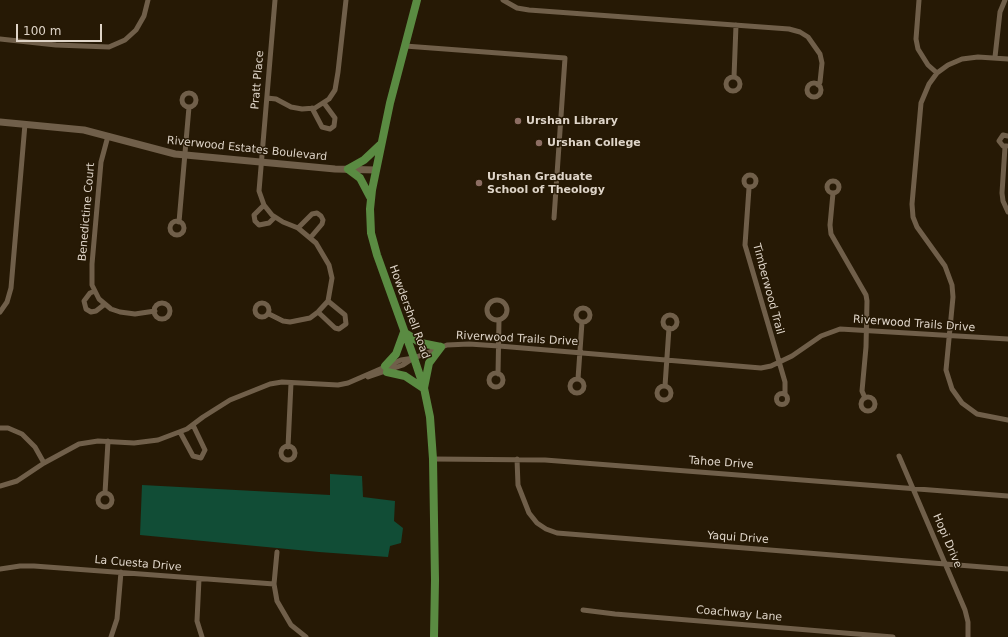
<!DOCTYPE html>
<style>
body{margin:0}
#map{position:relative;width:1008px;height:637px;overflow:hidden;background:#261905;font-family:"DejaVu Sans",sans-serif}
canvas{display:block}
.scale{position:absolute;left:16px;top:24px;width:86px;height:18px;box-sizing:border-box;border:2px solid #dfd5c9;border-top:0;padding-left:5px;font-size:12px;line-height:14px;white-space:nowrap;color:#dfd5c9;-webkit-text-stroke:3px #261905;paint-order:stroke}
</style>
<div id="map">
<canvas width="1008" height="637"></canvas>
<div class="scale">100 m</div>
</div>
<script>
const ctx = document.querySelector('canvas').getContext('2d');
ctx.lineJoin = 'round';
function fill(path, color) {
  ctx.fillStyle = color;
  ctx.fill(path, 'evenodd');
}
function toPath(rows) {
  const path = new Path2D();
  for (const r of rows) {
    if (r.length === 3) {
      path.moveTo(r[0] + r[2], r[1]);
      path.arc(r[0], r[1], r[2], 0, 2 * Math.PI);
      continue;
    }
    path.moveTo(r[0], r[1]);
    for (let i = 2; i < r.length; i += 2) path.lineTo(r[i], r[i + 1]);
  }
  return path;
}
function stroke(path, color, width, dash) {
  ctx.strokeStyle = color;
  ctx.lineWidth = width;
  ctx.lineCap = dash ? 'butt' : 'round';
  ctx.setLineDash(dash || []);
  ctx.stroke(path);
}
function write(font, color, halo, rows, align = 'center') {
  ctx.font = font + ' "DejaVu Sans",sans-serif';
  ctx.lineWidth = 3;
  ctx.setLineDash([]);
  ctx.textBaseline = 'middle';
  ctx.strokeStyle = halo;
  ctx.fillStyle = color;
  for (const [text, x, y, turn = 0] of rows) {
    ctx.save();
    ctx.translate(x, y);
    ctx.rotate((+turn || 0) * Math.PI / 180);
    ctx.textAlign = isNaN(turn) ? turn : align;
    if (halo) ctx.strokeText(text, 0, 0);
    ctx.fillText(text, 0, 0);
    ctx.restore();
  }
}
fill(toPath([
 [330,474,362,476,363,497,395,501,394,521,403,528,401,543,390,546,388,557,319,552,140,535,142,485,330,495]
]), '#114d36');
stroke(toPath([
 [503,0,517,8,529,10,789,29,800,32,808,37,820,54,822,63,820,82,818,85],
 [919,0,916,39,918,49,928,65,937,73],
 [0,39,56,45,109,47,125,40,136,30,144,16,148,0],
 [405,46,565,58,554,218],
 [995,57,1000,12,1005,0],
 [1008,59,978,57,962,59,948,65,937,73,929,84,921,103,912,204,913,217,917,227,945,266,952,285,953,297,946,370,952,389,962,403,977,414,1008,420],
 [734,77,736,25],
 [733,84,7],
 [814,90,7],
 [189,100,7],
 [267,98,276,99,291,107,302,109,315,108,329,99,335,90,338,72,346,0],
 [312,108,322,127,330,129,334,126,335,118,324,103],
 [108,136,101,162,92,264,92,285,99,299,111,309,120,312,135,314,155,311],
 [1007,146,1003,146,999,141,1003,135,1008,136],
 [1005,147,1002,193,1003,201,1008,212],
 [750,181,6],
 [833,187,6],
 [749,188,745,245,785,382,785,394],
 [833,193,830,225,831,234,866,295,867,301,866,347,862,391,865,398],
 [264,205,254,215,255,221,259,225,269,223,275,217],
 [177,228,7],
 [179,222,189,107],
 [298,228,312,214,317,213,321,216,323,220,322,224,311,237],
 [95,291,90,293,84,301,86,309,91,312,96,311,105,304],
 [497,310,10],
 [262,310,7],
 [162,311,8],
 [583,315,7],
 [0,312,7,302,11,288,25,124],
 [318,312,335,328,339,329,346,324,345,315,328,301],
 [269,314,283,321,290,322,310,318,318,312,328,301,332,278,329,265,316,243,298,228,283,222,272,215,264,205,259,191,275,0],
 [670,322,7],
 [496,380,7],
 [498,374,499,320],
 [368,377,403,365,412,359],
 [578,379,582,322],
 [577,386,7],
 [665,386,669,328],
 [664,393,7],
 [782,399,5.5],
 [868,404,7],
 [0,428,8,428,22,434,35,447,44,463],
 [180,432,193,456,201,458,205,450,193,425],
 [288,453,7],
 [288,447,291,383],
 [899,456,965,610,968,622,968,637],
 [433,459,545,460,1008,496],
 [517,459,518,485,529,513,537,523,546,529,557,533,1008,569],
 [0,486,17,481,44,463,79,444,98,441,134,443,158,440,187,429,203,417,230,400,270,384,282,382,338,385,348,383,401,360,414,358,447,345,469,344,499,346,761,368,771,366,792,356,821,336,840,329,1008,339],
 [105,493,108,441],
 [105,500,7],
 [277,552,274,584,277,601,291,625,306,637],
 [0,569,20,566,34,566,274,584],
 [199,579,197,621,202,637],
 [583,610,615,614,893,637],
 [111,637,117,619,121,572]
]), '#705f4a', 5);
stroke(toPath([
 [0,122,84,130,175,154,335,169,376,170]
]), '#705f4a', 7);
stroke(toPath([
 [417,0,390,103,372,190,370,209,371,233,377,255,414,358,424,388,430,417,433,459,435,580,434,637],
 [348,169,364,160,380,145],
 [348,169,360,178,370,197],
 [405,333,421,343,441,347],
 [385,366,396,354,404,332],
 [387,372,405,376,423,388],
 [424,388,429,363,441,347]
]), '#5a8b42', 8);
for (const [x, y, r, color] of [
 [518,121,4,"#8d6e63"],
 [539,143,4,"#8d6e63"],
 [479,183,4,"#8d6e63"]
]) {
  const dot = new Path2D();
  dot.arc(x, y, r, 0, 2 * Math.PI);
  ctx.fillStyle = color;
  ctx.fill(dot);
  stroke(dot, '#261905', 1.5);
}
write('11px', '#dfd5c9', '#261905', [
 ["Pratt Place",258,80,-85],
 ["Riverwood Estates Boulevard",247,149,6],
 ["Benedictine Court",87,212,-85],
 ["Timberwood Trail",768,289,75],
 ["Howdershell Road",409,312,70],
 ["Riverwood Trails Drive",914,324,4],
 ["Riverwood Trails Drive",517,339,3],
 ["Tahoe Drive",721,463,4],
 ["Yaqui Drive",738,538,4],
 ["Hopi Drive",947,541,67],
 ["La Cuesta Drive",138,564,5],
 ["Coachway Lane",739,614,5]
]);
write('bold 11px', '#dfd5c9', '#261905', [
 ["Urshan Library",526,121],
 ["Urshan College",547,143],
 ["Urshan Graduate",487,177],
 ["School of Theology",487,190]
], 'left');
</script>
